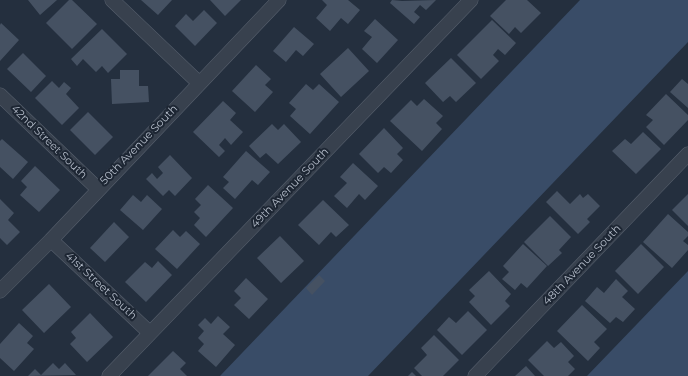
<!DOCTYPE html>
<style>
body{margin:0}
canvas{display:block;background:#242f3e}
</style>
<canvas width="688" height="376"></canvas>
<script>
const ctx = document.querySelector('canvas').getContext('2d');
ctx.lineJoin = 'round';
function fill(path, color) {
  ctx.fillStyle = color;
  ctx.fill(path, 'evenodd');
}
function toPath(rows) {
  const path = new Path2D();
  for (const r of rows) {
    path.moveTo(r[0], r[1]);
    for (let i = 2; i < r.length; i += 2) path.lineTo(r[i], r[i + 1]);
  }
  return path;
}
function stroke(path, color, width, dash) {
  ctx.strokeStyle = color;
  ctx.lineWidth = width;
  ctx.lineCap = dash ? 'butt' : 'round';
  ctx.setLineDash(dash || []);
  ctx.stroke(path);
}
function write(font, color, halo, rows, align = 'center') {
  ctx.font = font + ' Montserrat,sans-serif';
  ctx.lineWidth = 4;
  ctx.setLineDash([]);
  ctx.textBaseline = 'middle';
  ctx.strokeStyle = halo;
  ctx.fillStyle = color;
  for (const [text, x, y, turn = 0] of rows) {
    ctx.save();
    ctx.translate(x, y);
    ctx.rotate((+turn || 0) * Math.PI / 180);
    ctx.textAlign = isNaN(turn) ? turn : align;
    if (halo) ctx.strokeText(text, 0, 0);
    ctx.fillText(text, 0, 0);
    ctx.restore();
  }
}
fill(toPath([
 [580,0,688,0,688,42,368,376,220,376],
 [688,271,688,376,587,376]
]), '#394c67');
fill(toPath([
 [28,0,57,0,40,15],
 [69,0,72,0,97,24,72,49,46,23],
 [141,0,172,0,158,15],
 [210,0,241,0,225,16],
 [322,0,348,0,360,10,348,24,341,18,330,31,316,18,327,5],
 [392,0,402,1,436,0,426,10,420,5,414,12,420,17,414,24,390,3],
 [506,0,527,0,541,13,521,33,515,27,509,34,490,16],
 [204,10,217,23,195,46,175,26,186,14,193,21],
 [375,19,398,40,377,63,362,49,372,37,364,31],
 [492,20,516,43,505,55,498,49,493,55,499,61,481,79,457,55],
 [1,23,19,40,0,61,0,25],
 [294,27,314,44,303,56,296,50,286,62,273,51],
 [102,29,127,54,108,73,102,66,96,72,83,59,77,66,71,59],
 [348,48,369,71,341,97,320,74],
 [23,53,46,76,31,92,7,69],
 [451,58,476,83,456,102,450,96,443,102,425,83],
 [256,65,271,79,265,85,273,92,255,112,232,91],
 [120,70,139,70,139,86,148,86,149,102,112,104,111,79,120,79],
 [682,79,688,84,688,108,670,92],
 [52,81,59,88,64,82,71,88,66,94,79,108,62,125,35,98],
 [306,84,313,90,319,84,339,102,310,134,290,116,296,109,289,103],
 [666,94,688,115,688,120,664,145,646,127,653,120,646,115],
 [424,99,443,116,436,123,442,129,422,151,390,121,411,100,417,106],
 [223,101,236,113,230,120,243,132,231,145,225,138,219,145,225,151,219,157,193,132],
 [88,112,113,137,95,155,70,130],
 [272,124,278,130,284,124,301,142,278,164,266,153,260,158,249,146],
 [384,128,403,148,397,154,403,160,391,173,384,167,378,173,359,154],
 [643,132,661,149,636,174,612,151,625,139,631,144],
 [2,139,28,162,13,179,0,167,0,141],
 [246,151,270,172,258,185,252,180,235,199,223,188,229,182,223,177],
 [170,155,192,178,175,196,169,190,163,196,146,179,152,173,157,179,163,173,158,167],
 [353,163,378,186,365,200,359,194,347,208,334,196,347,183,340,177],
 [35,166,60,190,39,212,20,195,27,187,21,181],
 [208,185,233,208,206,237,194,225,200,218,194,212,201,205,195,199],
 [557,191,570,204,580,194,583,198,588,194,600,206,587,219,590,222,578,234,546,202],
 [688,194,688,226,672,210],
 [133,195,141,202,147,195,162,209,143,230,120,210],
 [0,199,14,213,8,220,20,232,7,245,0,238],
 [323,200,349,225,336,237,331,232,319,245,298,225],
 [668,214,688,232,688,236,683,241,688,245,688,250,672,268,643,242],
 [550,216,571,237,559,250,562,253,548,266,524,242],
 [114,222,129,237,105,262,90,248],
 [173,230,180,237,186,231,200,244,177,269,155,249],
 [280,236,304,261,281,283,257,258],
 [523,244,547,266,527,288,521,283,515,290,502,279,509,272,503,266],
 [641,244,664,267,638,294,615,271],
 [158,261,172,275,146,302,125,282,145,262,152,268],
 [489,271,511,294,505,301,510,306,491,325,469,302,475,296,469,290],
 [319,275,325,281,312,295,306,288],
 [246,278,268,299,249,319,234,305,241,298,234,291],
 [616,279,628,291,622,297,635,309,623,322,616,317,610,323,585,301,597,287,604,293],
 [49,284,71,307,44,333,22,310],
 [582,305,607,329,594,342,600,348,588,361,557,331],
 [468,311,487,330,462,355,437,330,449,317,456,323],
 [90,313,113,337,87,362,70,344,76,338,71,332],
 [218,316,230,327,223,334,235,345,216,367,198,351,204,344,198,338,204,331,198,325,205,318,211,324],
 [19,323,33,336,27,343,34,349,14,371,0,358,0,344],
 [434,335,459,360,443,376,422,376,414,368,427,355,421,348],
 [547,341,554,348,561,342,574,356,568,362,575,369,568,376,544,376,528,360],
 [173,351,186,363,180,369,187,376,148,376],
 [53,363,59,369,65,363,76,375,28,376,35,369,41,375],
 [526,366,535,376,515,376],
 [412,372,416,376,408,376]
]), '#455162');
const minor = toPath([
 [112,0,199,83],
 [0,95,98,189],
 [51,240,150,333],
 [0,291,51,240,279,0],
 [109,376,471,0],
 [475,376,688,154]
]);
stroke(minor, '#565f6c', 15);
stroke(minor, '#38414e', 14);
write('11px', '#b4bcc9', '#1d2633', [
 ["42nd Street South",49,142,44],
 ["50th Avenue South",139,145,-46],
 ["49th Avenue South",290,188,-46],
 ["48th Avenue South",582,265,-46],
 ["41st Street South",101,286,43]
]);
</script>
